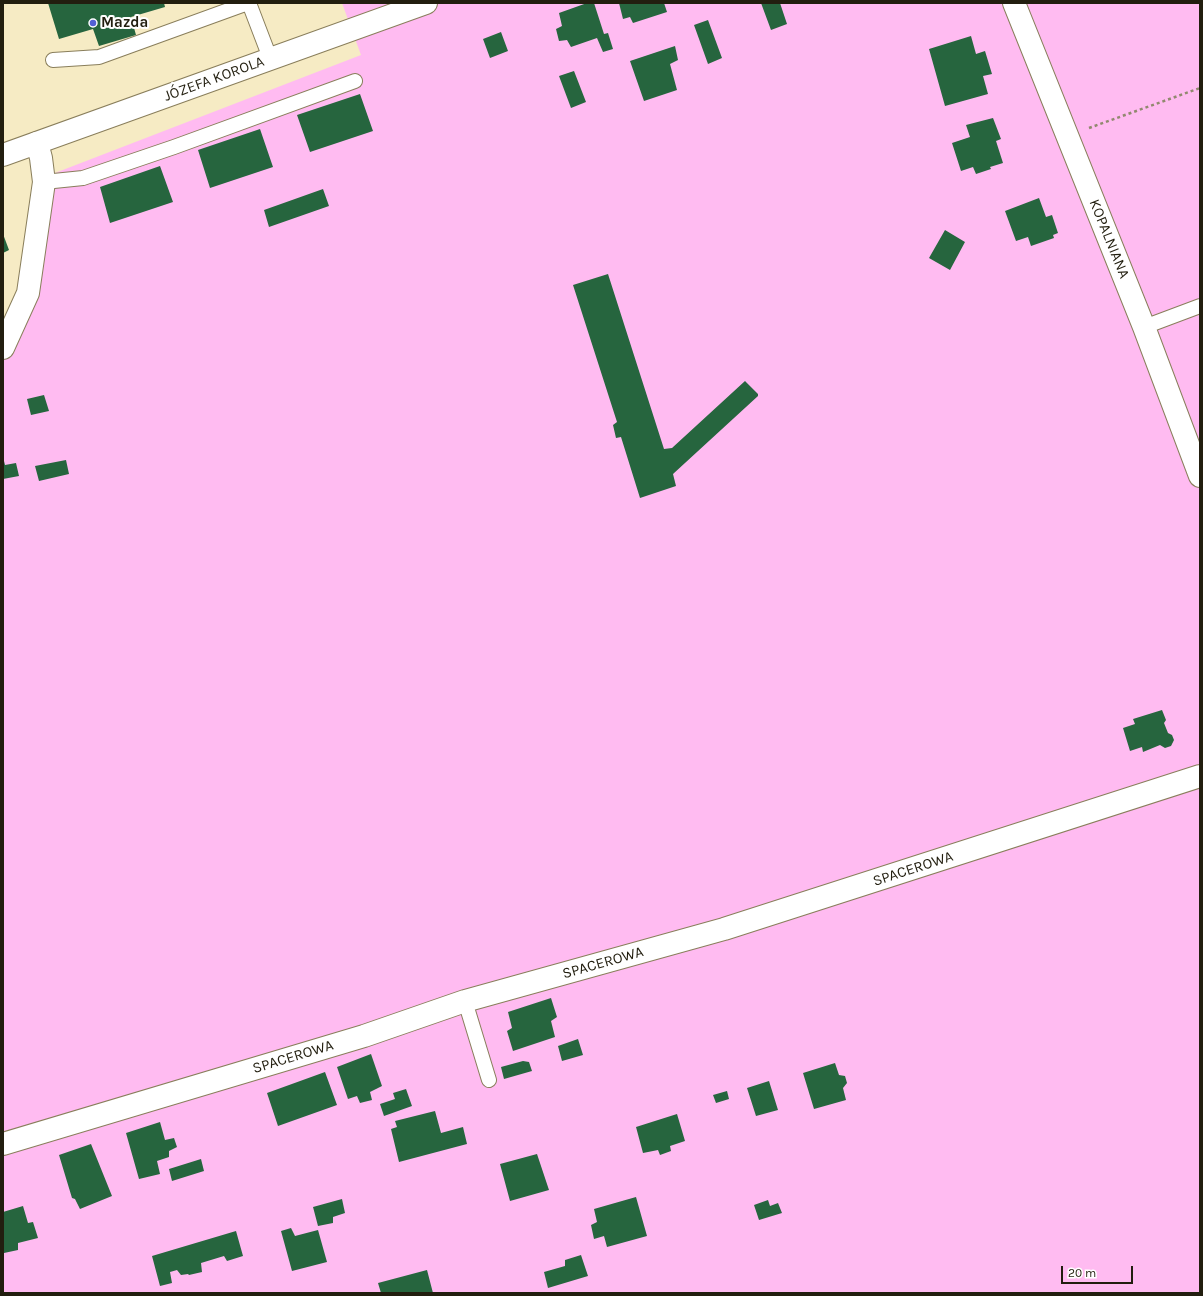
<!DOCTYPE html>
<meta charset="utf-8">
<style>
body{margin:0}
#map{position:relative;width:1203px;height:1296px;overflow:hidden;background:#f6ebc4;font-family:Karla,sans-serif}
canvas{display:block}
.frame{position:absolute;inset:0;border:4px solid #221e0f;pointer-events:none}
.scale{position:absolute;left:1061px;top:1266px;width:72px;height:18px;box-sizing:border-box;border:2px solid #221e0f;border-top:0;padding-left:5px;font-size:12px;line-height:14px;white-space:nowrap;color:#221e0f;-webkit-text-stroke:3px #fff;paint-order:stroke}
</style>
<div id="map">
<canvas width="1203" height="1296"></canvas>
<div class="frame"></div>
<div class="scale">20 m</div>
</div>
<script>
const ctx = document.querySelector('canvas').getContext('2d');
ctx.lineJoin = 'round';
function fill(path, color) {
  ctx.fillStyle = color;
  ctx.fill(path, 'evenodd');
}
function toPath(rows) {
  const path = new Path2D();
  for (const r of rows) {
    path.moveTo(r[0], r[1]);
    for (let i = 2; i < r.length; i += 2) path.lineTo(r[i], r[i + 1]);
  }
  return path;
}
function stroke(path, color, width, dash) {
  ctx.strokeStyle = color;
  ctx.lineWidth = width;
  ctx.lineCap = dash ? 'butt' : 'round';
  ctx.setLineDash(dash || []);
  ctx.stroke(path);
}
function write(font, color, halo, rows, align = 'center') {
  ctx.font = font + ' Karla,sans-serif';
  ctx.lineWidth = 4;
  ctx.setLineDash([]);
  ctx.textBaseline = 'middle';
  ctx.strokeStyle = halo;
  ctx.fillStyle = color;
  for (const [text, x, y, turn = 0] of rows) {
    ctx.save();
    ctx.translate(x, y);
    ctx.rotate((+turn || 0) * Math.PI / 180);
    ctx.textAlign = isNaN(turn) ? turn : align;
    if (halo) ctx.strokeText(text, 0, 0);
    ctx.fillText(text, 0, 0);
    ctx.restore();
  }
}
fill(toPath([
 [342,3,1200,3,1200,1293,3,1293,3,335,25,295,42,178,361,55]
]), '#ffbbf1');
fill(toPath([
 [48,3,164,3,165,7,131,17,136,35,99,46,93,29,59,39],
 [587,3,594,3,604,34,608,33,613,49,603,52,597,38,571,47,567,40,559,41,556,29,562,26,559,13],
 [619,3,664,3,667,12,633,23,630,17,623,19],
 [761,3,780,3,787,24,771,30],
 [708,20,722,58,708,64,694,25],
 [501,32,508,51,490,58,483,39],
 [971,36,976,54,985,51,992,74,983,76,988,94,945,106,929,49],
 [675,46,678,60,670,64,677,90,644,101,630,61],
 [574,71,586,102,571,108,559,76],
 [360,94,373,131,310,152,297,115],
 [993,118,1001,139,996,141,1003,163,990,167,991,169,976,174,973,167,961,171,952,143,970,137,966,125],
 [260,129,273,167,210,188,198,150],
 [160,166,173,202,110,223,100,187],
 [323,189,329,206,269,227,264,210],
 [1039,198,1046,217,1052,215,1058,233,1053,235,1054,238,1031,246,1028,237,1016,241,1005,211],
 [945,230,965,242,950,270,929,258],
 [3,234,9,250,3,253],
 [608,274,664,449,672,448,745,381,758,394,758,396,673,474,676,486,640,498,621,437,616,438,613,425,617,422,573,285],
 [44,395,49,411,31,415,27,399],
 [3,457,5,465,16,463,19,476,3,479],
 [66,460,69,474,39,481,35,466],
 [1162,710,1166,720,1164,723,1168,733,1172,735,1174,740,1171,746,1165,748,1160,745,1143,752,1142,747,1130,751,1123,728,1135,724,1133,719],
 [551,998,557,1017,551,1021,555,1037,513,1051,507,1031,512,1028,508,1012],
 [578,1039,583,1055,562,1061,558,1046],
 [371,1054,382,1086,370,1092,372,1100,360,1103,357,1096,348,1099,337,1067],
 [523,1061,529,1062,532,1071,504,1079,501,1067],
 [835,1063,839,1075,845,1076,847,1083,843,1088,846,1100,814,1109,803,1073],
 [325,1072,337,1105,278,1126,267,1093],
 [769,1081,778,1110,756,1116,747,1088],
 [406,1089,412,1106,384,1116,380,1104,395,1099,393,1093],
 [727,1091,729,1099,716,1103,713,1095],
 [435,1111,441,1133,463,1127,467,1144,399,1162,391,1129,397,1127,395,1121],
 [677,1114,685,1141,670,1146,671,1151,660,1155,658,1150,643,1153,636,1127],
 [160,1122,165,1140,174,1138,177,1147,169,1151,169,1157,157,1161,160,1174,139,1179,126,1133],
 [91,1144,112,1196,80,1209,75,1199,72,1198,59,1155],
 [537,1154,549,1190,510,1201,500,1164],
 [201,1159,204,1171,172,1181,169,1169],
 [636,1197,647,1236,607,1247,604,1236,594,1239,591,1225,597,1222,594,1209],
 [342,1199,345,1213,333,1217,333,1223,318,1226,313,1207],
 [768,1200,770,1206,778,1203,782,1213,759,1220,754,1205],
 [23,1206,28,1223,33,1222,38,1238,18,1243,18,1250,4,1253,3,1212],
 [291,1228,295,1236,318,1230,327,1262,292,1271,281,1231],
 [236,1231,243,1256,227,1261,224,1256,201,1263,202,1272,189,1275,188,1274,181,1275,177,1270,170,1272,172,1283,160,1286,152,1256],
 [581,1255,588,1276,548,1288,544,1272,565,1266,565,1260],
 [427,1270,433,1293,381,1293,378,1283]
]), '#26653e');
const lane = toPath([
 [249,3,270,58],
 [53,60,99,57,248,3],
 [44,182,83,178,174,147,355,81],
 [1144,327,1200,306],
 [465,1001,489,1080]
]);
const street = toPath([
 [1014,3,1144,327,1200,476],
 [3,348,28,293,44,182,41,158,37,143],
 [3,1144,364,1036,465,1001,724,929,1200,776]
]);
const highway = toPath([
 [3,155,426,3]
]);
stroke(lane, '#897e5b', 16);
stroke(street, '#897e5b', 24);
stroke(highway, '#897e5b', 24);
stroke(toPath([
 [1089,128,1200,88]
]), '#91896e', 2.5, [3, 3]);
stroke(lane, '#fff', 14);
stroke(street, '#fff', 22);
stroke(highway, '#fff', 22);
for (const [x, y, r, color] of [
 [93,23,4,"#5260d6"]
]) {
  const dot = new Path2D();
  dot.arc(x, y, r, 0, 2 * Math.PI);
  ctx.fillStyle = color;
  ctx.fill(dot);
  stroke(dot, '#fff', 1.5);
}
write('bold 15px', '#221e0f', '#fff', [
 ["Mazda",101,23]
], 'left');
write('15px', '#221e0f', '#fff', [
 ["JÓZEFA KOROLA",214,79,-20],
 ["KOPALNIANA",1109,239,68],
 ["SPACEROWA",913,869,-18],
 ["SPACEROWA",603,963,-16],
 ["SPACEROWA",293,1057,-17]
]);
</script>
